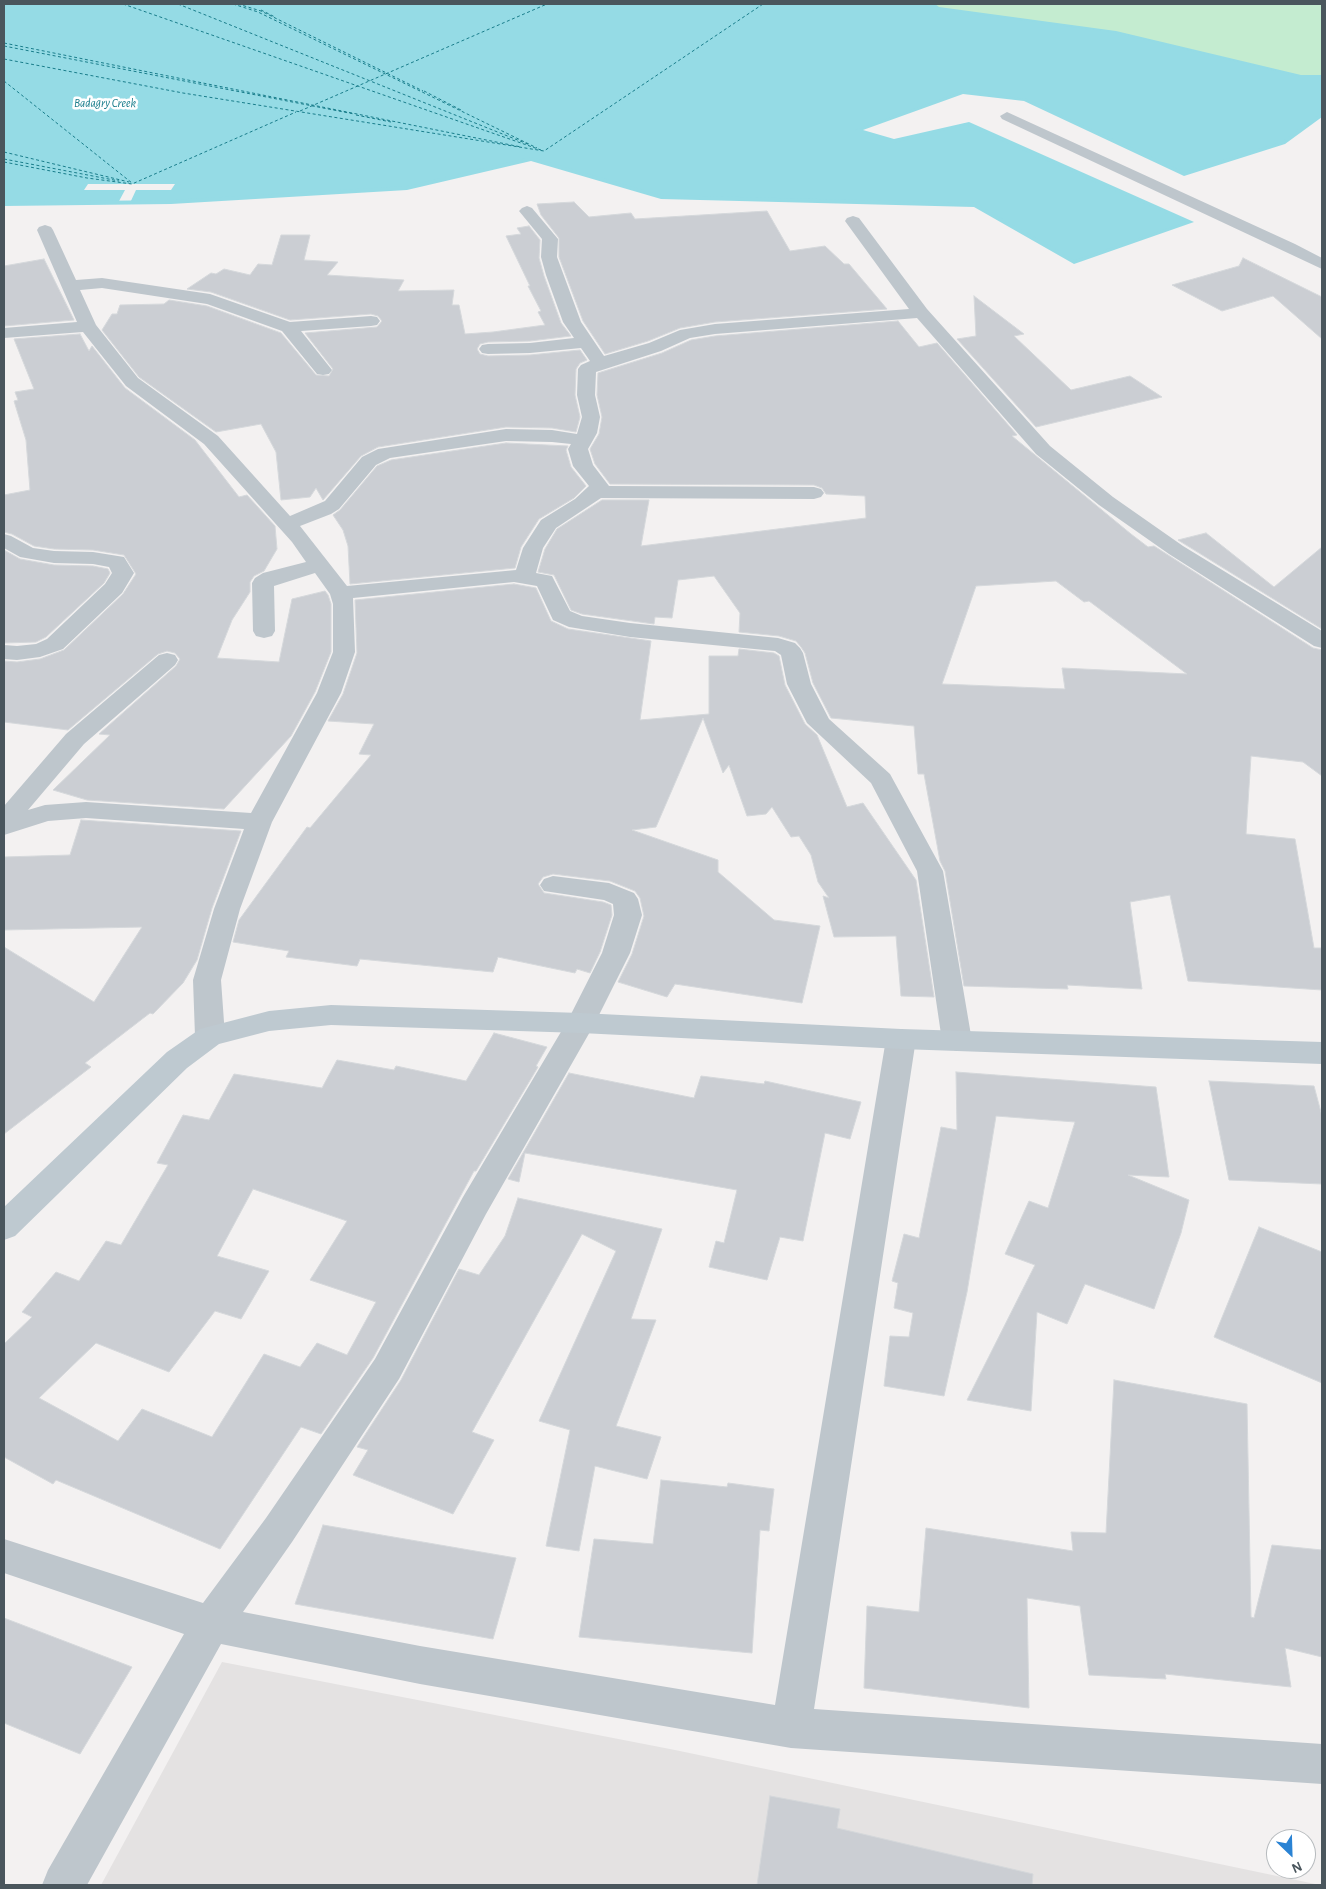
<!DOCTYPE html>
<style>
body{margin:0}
#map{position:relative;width:1326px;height:1889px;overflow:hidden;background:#f3f1f1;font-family:"Alegreya Sans",sans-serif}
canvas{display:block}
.frame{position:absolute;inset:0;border:5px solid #4a565d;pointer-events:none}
.north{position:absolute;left:1266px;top:1829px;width:50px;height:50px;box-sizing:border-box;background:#fff;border:1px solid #b7bbbe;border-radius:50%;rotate:156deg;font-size:14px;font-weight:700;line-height:20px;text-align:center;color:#4a565d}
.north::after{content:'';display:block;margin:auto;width:18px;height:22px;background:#2a83d4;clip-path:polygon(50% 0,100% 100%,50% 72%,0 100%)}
</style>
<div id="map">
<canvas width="1326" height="1889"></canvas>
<div class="frame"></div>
<div class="north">N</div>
</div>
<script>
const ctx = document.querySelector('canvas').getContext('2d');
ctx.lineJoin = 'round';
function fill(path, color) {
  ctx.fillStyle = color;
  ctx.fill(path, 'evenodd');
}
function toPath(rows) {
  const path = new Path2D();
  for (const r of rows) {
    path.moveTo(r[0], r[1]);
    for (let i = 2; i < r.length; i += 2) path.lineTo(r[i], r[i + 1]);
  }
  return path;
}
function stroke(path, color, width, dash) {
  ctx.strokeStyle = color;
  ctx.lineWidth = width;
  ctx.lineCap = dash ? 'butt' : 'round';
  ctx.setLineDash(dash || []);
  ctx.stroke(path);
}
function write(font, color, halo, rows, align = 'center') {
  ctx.font = font + ' "Alegreya Sans",sans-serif';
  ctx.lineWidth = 5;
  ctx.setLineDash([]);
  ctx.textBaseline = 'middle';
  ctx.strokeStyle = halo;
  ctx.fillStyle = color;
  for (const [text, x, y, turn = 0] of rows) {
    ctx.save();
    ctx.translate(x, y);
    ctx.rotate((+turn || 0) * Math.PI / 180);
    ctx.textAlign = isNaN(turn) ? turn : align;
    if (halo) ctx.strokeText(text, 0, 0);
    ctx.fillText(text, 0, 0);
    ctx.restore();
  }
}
fill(toPath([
 [222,1662,675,1750,1320,1885,101,1885]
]), '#e4e2e2');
fill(toPath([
 [933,4,1322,4,1322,76,1301,76,1115,32,938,8]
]), '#c4ecd0');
fill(toPath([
 [4,4,933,4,938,8,1115,32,1301,76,1322,76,1322,115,1283,143,1184,174,1025,100,963,92,859,130,894,141,967,123,1191,222,1074,262,975,205,661,197,531,159,407,188,171,202,4,204]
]), '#95dbe5');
fill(toPath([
 [88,184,175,184,171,190,136,190,130,203,118,203,125,190,84,190]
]), '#f3f1f1');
fill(toPath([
 [931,4,935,4,939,7,1116,31,1301,75,1322,75,1322,77,1301,77,1116,33,938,9,931,4],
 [963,91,1027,99,1184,172,1281,142,1320,114,1322,114,1322,117,1285,144,1184,176,1024,101,963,94,863,130,894,139,969,122,1194,222,1074,264,974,207,661,199,531,161,407,190,171,204,4,206,4,202,171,200,407,186,531,157,661,195,975,203,1075,260,1186,222,966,125,894,143,855,130,963,91]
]), '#95dbe5');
stroke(toPath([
 [123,4,541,150],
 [178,4,530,145],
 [233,4,258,12,537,148],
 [238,4,261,11,423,91],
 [261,10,275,17],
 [4,43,521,147],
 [4,46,354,114],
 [4,59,183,93,544,151,763,4],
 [4,81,132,183],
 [424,91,461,110],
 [300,111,547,4],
 [356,115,391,122],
 [4,152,129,182],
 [4,159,119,181],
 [4,162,87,178,132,184,296,112]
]), '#197d8b', 1, [3, 2.5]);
const building = toPath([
 [574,202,589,217,631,213,635,219,767,211,790,251,825,246,844,264,849,264,887,309,715,322,680,328,648,341,605,354,583,321,559,257,559,238,541,215,537,204,574,202],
 [529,226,540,240,539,258,544,276,561,323,571,336,530,341,488,342,480,344,477,349,480,354,488,356,530,355,580,350,587,360,580,363,576,369,575,395,580,417,576,432,552,428,506,427,378,447,361,456,323,500,316,488,310,497,281,500,276,452,261,424,216,432,139,377,102,330,112,314,117,314,120,305,164,304,169,300,207,306,281,333,316,375,329,376,333,369,305,333,377,327,382,321,378,316,371,314,290,320,211,292,187,289,211,273,216,274,224,269,250,275,258,264,272,265,281,235,310,235,304,260,338,262,327,275,404,280,398,291,454,290,452,305,459,305,465,334,493,332,545,325,538,312,541,311,528,286,530,286,506,236,521,234,517,228,529,226],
 [1243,258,1322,297,1322,339,1273,296,1222,311,1172,285,1239,266,1243,258],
 [44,259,74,320,4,326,4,266,44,259],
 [974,296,1024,334,1014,336,1071,390,1130,376,1162,397,1036,427,957,339,976,336,974,296],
 [898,321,919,347,937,343,1017,435,1012,436,1131,534,1148,547,1154,546,1313,648,1322,650,1322,776,1303,762,1251,756,1246,834,1295,839,1314,948,1322,948,1322,990,1188,981,1170,895,1130,902,1142,989,1067,985,1068,989,964,986,945,871,940,861,924,774,918,774,914,726,831,718,813,683,805,653,801,647,796,641,779,636,739,632,740,613,714,576,678,580,672,618,655,617,654,624,582,614,571,610,554,575,538,572,545,549,557,529,602,500,649,500,641,546,866,518,865,496,826,494,822,488,814,485,610,484,595,464,590,449,599,434,602,417,597,395,598,373,662,353,691,340,715,336,898,321],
 [1056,581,1084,602,1089,601,1187,674,1062,668,1065,689,942,684,976,586,1056,581],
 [80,334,89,351,92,346,125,388,195,440,239,497,247,495,275,526,277,549,264,571,254,576,250,582,250,592,232,620,217,658,279,662,292,599,325,591,328,595,331,604,331,652,315,692,291,736,224,809,87,800,53,790,110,735,99,734,176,666,180,659,175,653,167,651,158,654,68,730,4,722,4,661,17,662,40,659,64,650,123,594,136,574,124,555,93,550,54,549,34,546,12,534,4,532,4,495,30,490,26,440,14,401,18,400,15,392,34,389,14,339,80,334],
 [506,443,568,446,566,450,571,467,586,486,574,498,539,519,521,547,515,568,350,584,348,546,343,530,333,515,340,510,377,466,391,460,506,443],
 [1206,533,1274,587,1322,547,1322,629,1178,540,1206,533],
 [4,550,20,559,54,565,93,566,108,569,110,573,104,583,46,637,36,642,4,643,4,550],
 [514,584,536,588,551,621,568,629,651,641,640,720,709,714,709,656,738,656,739,649,774,653,779,656,785,685,805,724,817,735,847,807,863,803,916,880,934,997,901,996,896,936,834,937,823,896,829,898,818,882,811,855,799,836,791,837,772,807,766,814,747,816,729,765,723,773,703,718,656,827,632,830,718,860,718,872,774,920,820,926,802,1003,675,984,667,997,618,982,632,954,644,916,640,898,635,891,610,881,553,874,543,877,538,884,544,893,603,902,611,905,612,915,600,952,590,973,577,969,575,973,498,957,493,972,360,959,357,966,286,957,289,951,233,942,239,920,307,827,310,828,371,755,359,754,374,724,328,721,343,694,357,653,355,600,514,584],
 [81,820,241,831,212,908,197,960,183,983,153,1014,150,1013,85,1063,91,1067,4,1134,4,947,94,1002,142,927,4,930,4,857,70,855,81,820],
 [494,1033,547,1047,536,1066,538,1067,476,1171,474,1171,373,1358,321,1434,301,1427,220,1549,56,1480,53,1484,4,1457,4,1344,32,1317,22,1312,56,1272,79,1281,106,1241,121,1245,168,1165,157,1163,183,1115,209,1120,234,1074,322,1088,337,1060,394,1070,396,1066,466,1081,494,1033],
 [253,1189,347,1221,310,1280,376,1302,347,1355,317,1343,300,1367,264,1354,212,1437,142,1409,118,1441,39,1398,96,1343,169,1372,215,1311,241,1319,269,1271,217,1256,253,1189],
 [956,1072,1156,1087,1169,1177,1128,1175,1189,1200,1181,1233,1154,1309,1085,1284,1067,1324,1037,1312,1031,1411,967,1400,1035,1265,1005,1254,1029,1201,1048,1208,1075,1122,996,1116,967,1292,944,1396,884,1386,890,1336,909,1337,913,1313,894,1308,898,1283,892,1281,904,1234,919,1238,941,1127,957,1130,956,1072],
 [569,1073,694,1098,701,1076,764,1084,765,1081,861,1102,850,1139,825,1133,803,1241,780,1237,767,1280,709,1267,716,1241,724,1243,737,1190,525,1153,519,1182,508,1179,569,1073],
 [1209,1081,1314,1086,1322,1116,1322,1184,1229,1180,1209,1081],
 [518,1198,662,1229,631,1319,656,1320,616,1426,661,1437,647,1479,595,1466,579,1551,546,1546,570,1430,539,1421,616,1251,582,1234,472,1432,494,1440,453,1514,353,1475,368,1450,357,1447,401,1380,459,1269,479,1275,505,1236,518,1198],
 [1259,1227,1322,1252,1322,1383,1214,1337,1259,1227],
 [1114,1380,1247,1404,1251,1617,1254,1618,1272,1545,1322,1550,1322,1657,1285,1648,1291,1687,1165,1674,1166,1679,1089,1675,1080,1606,1027,1598,1029,1708,864,1688,867,1606,919,1612,926,1528,1073,1551,1071,1532,1106,1533,1114,1380],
 [661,1480,727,1487,728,1483,774,1489,769,1531,760,1530,752,1653,579,1637,594,1539,653,1544,661,1480],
 [323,1525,516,1558,493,1639,295,1604,323,1525],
 [4,1618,132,1667,80,1754,4,1723,4,1618],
 [770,1796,840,1809,837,1828,1033,1874,1032,1885,757,1885,770,1796]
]);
fill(building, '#cbced3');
stroke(building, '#d5d8db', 1);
fill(toPath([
 [1007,112,1295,244,1322,258,1322,269,1002,119,1000,116,1007,112],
 [527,206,532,208,558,239,557,257,581,322,604,356,649,343,680,330,715,324,909,309,845,221,847,218,853,216,859,218,927,309,1050,446,1113,497,1183,546,1322,631,1322,648,1314,646,1169,554,1099,505,1036,454,917,318,715,334,690,338,661,351,596,372,595,395,600,417,597,433,588,449,593,465,609,486,814,487,821,489,824,493,821,497,814,499,601,498,556,528,543,548,536,573,552,576,570,611,582,616,630,623,778,638,795,643,800,648,803,653,811,684,829,719,890,774,943,871,972,1041,967,1048,957,1051,947,1048,942,1041,917,871,871,783,807,723,787,684,781,655,775,651,630,637,569,627,553,620,537,586,514,582,353,598,355,652,341,693,272,822,240,909,221,980,225,1036,220,1043,210,1046,200,1043,195,1036,193,980,214,909,244,829,86,818,48,821,4,835,4,806,66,734,159,655,167,653,175,655,178,660,175,665,84,744,28,810,45,805,86,802,251,813,317,693,333,652,333,604,330,594,315,573,274,586,275,631,272,636,264,638,256,636,253,631,252,583,255,578,263,573,306,562,292,542,204,444,126,386,83,332,4,338,4,328,77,322,37,230,39,227,45,225,51,227,53,230,76,280,102,278,210,294,290,322,371,316,377,317,380,321,377,325,371,326,301,331,332,370,329,374,323,375,317,374,282,331,207,304,102,288,80,290,96,325,138,378,218,436,290,516,325,501,362,457,378,449,506,429,552,430,577,434,582,417,577,395,578,369,581,365,590,361,581,348,530,353,488,354,482,353,479,349,482,345,488,344,530,343,574,338,563,322,546,275,541,257,542,239,519,211,522,208,527,206],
 [506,441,552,442,571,444,568,449,573,466,589,486,575,499,541,520,523,548,516,570,347,586,300,526,331,514,339,509,376,465,390,458,506,441],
 [4,534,11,536,33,548,54,551,93,552,124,557,134,573,122,593,63,649,40,657,17,660,4,659,4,645,17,646,36,644,47,639,105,584,112,573,109,567,93,564,54,563,20,557,4,548,4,534],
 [553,876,609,883,634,893,638,899,642,915,630,953,595,1023,486,1214,399,1379,292,1542,243,1612,420,1646,775,1705,886,1039,891,1032,901,1029,911,1032,916,1039,814,1709,1322,1744,1322,1784,791,1748,420,1684,221,1644,87,1885,42,1885,48,1870,184,1634,4,1573,4,1539,203,1603,266,1518,375,1359,463,1197,568,1020,602,953,614,915,613,904,604,900,544,891,540,885,544,879,553,876]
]), '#bec6cc');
fill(toPath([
 [331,1005,581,1013,901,1029,1322,1042,1322,1064,901,1049,581,1033,331,1025,269,1031,219,1044,187,1068,15,1236,4,1240,4,1207,167,1052,200,1029,269,1011,331,1005]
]), '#bec9d0');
write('italic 12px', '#197d8b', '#fff', [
 ["Badagry Creek",105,103]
]);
</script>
